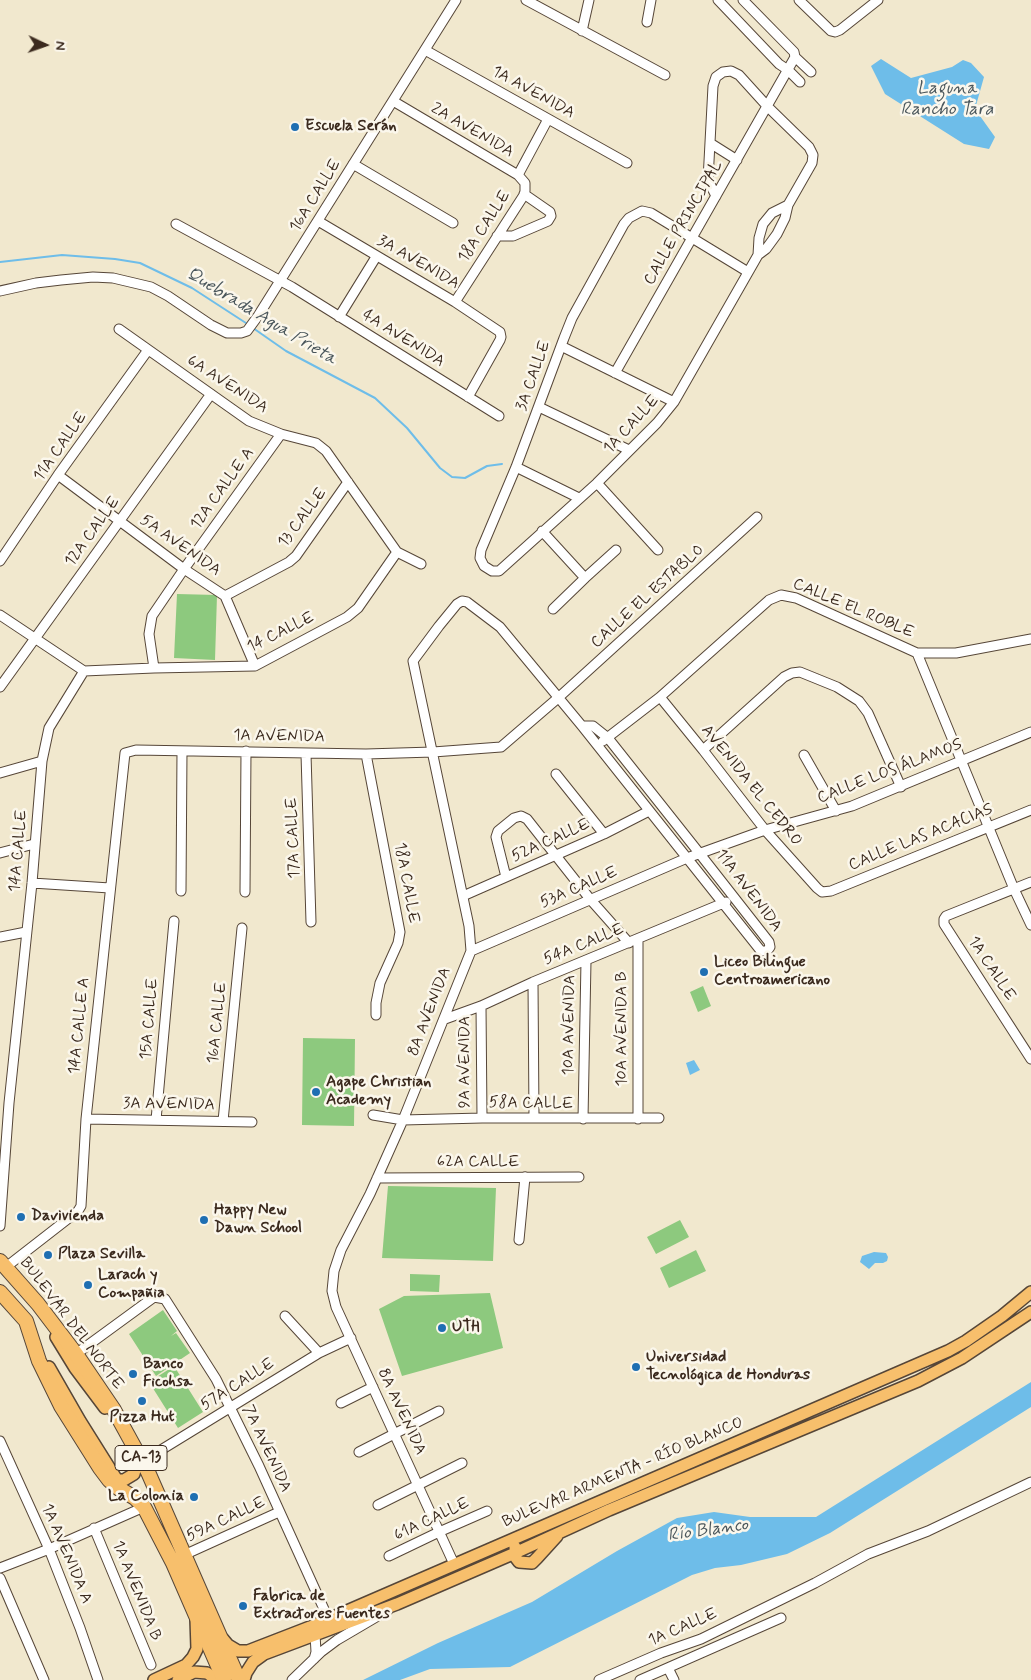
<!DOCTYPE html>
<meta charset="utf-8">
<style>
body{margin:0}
#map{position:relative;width:1031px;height:1680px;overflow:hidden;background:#f1e8ce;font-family:Mynerve,sans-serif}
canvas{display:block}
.north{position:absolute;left:20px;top:20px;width:50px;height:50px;-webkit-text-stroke:4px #fbf7ec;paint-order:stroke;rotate:93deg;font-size:14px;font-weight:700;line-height:20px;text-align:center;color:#3b2a1e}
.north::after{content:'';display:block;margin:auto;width:18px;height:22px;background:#3b2a1e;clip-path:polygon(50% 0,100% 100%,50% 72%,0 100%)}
</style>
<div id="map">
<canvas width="1031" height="1680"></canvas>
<div class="north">N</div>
</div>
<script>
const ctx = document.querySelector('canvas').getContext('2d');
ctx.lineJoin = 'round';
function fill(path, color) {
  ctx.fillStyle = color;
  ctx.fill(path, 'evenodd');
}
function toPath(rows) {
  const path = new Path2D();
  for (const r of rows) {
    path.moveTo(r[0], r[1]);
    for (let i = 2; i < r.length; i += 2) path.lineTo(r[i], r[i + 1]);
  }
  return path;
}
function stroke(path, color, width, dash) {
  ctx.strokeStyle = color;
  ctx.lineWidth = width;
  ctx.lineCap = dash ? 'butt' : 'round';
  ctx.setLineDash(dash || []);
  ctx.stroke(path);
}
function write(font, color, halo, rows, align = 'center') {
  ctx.font = font + ' Mynerve,sans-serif';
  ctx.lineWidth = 5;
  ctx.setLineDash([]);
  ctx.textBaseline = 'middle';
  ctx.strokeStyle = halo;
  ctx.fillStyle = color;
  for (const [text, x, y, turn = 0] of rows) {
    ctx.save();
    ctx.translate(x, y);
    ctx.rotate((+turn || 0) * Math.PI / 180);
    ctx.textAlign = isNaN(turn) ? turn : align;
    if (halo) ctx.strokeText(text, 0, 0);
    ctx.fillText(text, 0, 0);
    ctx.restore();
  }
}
fill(toPath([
 [177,594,217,595,215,660,174,658],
 [703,986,711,1006,698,1012,690,992],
 [303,1038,355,1039,354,1126,302,1125],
 [388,1186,496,1188,493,1261,382,1258],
 [680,1220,689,1237,656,1254,647,1237],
 [696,1250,706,1271,669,1288,660,1268],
 [410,1274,440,1275,439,1292,410,1291],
 [490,1293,503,1348,402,1376,379,1309,404,1296],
 [163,1310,177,1331,171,1336,176,1333,190,1353,156,1376,129,1334],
 [174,1366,203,1412,178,1428,149,1382]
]), '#8dc97e');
fill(toPath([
 [881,59,911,78,952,67,963,60,971,63,984,77,975,109,995,137,989,149,964,144,885,94,871,66],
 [694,1060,700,1070,690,1075,686,1063],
 [874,1252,886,1253,888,1257,887,1261,883,1263,875,1263,869,1269,860,1262,862,1256],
 [1031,1382,1031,1407,830,1533,787,1554,741,1565,715,1568,692,1575,510,1667,430,1669,400,1680,363,1680,438,1643,532,1602,617,1551,677,1518,714,1512,750,1517,816,1517]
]), '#6ebde9');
stroke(toPath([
 [0,262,62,255,115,259,140,263,192,288,249,325],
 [253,328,286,351,375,398,407,428,440,468,452,477,465,478,487,466,502,464]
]), '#6ebde9', 2);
const minor = toPath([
 [526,0,665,75],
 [718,0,779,64,788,70,800,82],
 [743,0,794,52,795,57,811,72],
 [799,0,831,31,835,32,840,30,878,0],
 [647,22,651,0],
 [582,31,589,0],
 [425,50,627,163],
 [393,101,518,175,525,183,525,191,524,195,455,302],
 [710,143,737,160],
 [353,164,453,223],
 [518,175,548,119],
 [716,196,708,180,713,86,716,77,723,72,731,71,739,75,768,107,809,147,813,155,812,163,788,205,785,218,777,234,766,249,758,255,674,402,657,423,597,483,499,571,492,571,484,566,480,558,481,550,516,467,564,338,572,318,624,224,629,218,642,211,651,213,748,272],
 [318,221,455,302,500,332,501,337,500,340,468,397],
 [176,224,292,287,499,416],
 [497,236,513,236,548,221,551,216,550,212,524,194],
 [758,255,759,238,763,224,772,213,788,205],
 [0,291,36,283,61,280,93,277,113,278,151,287,168,296,211,325,227,333,241,333,247,331,258,316,456,0],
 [339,317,376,257],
 [119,329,249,421,281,434,316,443,326,451,397,552,421,564],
 [561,346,674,402],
 [615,373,795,57],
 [539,407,629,450],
 [516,467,579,498],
 [58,475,184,569,225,596,255,666],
 [597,483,658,550],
 [542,531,585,578,616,550],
 [0,561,58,475,148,350],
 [225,596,289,562,296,556,348,482],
 [553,609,585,578],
 [0,615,84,671],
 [917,653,1014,889,1031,925],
 [154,668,149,634,152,616,184,569,281,434],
 [84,671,154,668,255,666,347,617,358,608,397,552],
 [0,687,211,394],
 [660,697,703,750,765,830,817,888,822,892,831,891,1031,810],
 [603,741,660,697,769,600,781,595,796,598,917,653,956,653,1031,639],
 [703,750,784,677,792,673,800,672,837,687,859,701,868,713,901,787],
 [306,754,311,922],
 [366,754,400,932,398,943,380,983,376,1003,376,1015],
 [804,755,836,811],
 [0,773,42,761],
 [556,774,604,834],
 [0,853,34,844],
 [506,877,496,837,498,831,514,818,521,816,527,819,590,899,629,943],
 [1031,882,946,916,944,919,944,924,1031,1059],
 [32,883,110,888],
 [181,891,182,751],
 [245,892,246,751],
 [463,896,604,834,649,811],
 [0,937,26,932],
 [638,939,638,1119],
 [471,951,687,858,765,830,852,806,1031,732],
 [533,982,534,1118],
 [481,1006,482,1118],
 [445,1019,481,1006,533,982,726,902],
 [373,1115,403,1120,482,1118,659,1118],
 [86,1119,252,1122],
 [583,1119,586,961],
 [156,1120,174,921],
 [223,1121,242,928],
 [377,1178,579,1177],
 [0,1226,9,1103,32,883,42,761,49,728,84,671],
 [519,1240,525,1177],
 [6,1267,78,1211,81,1206,86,1119,125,753,136,750,366,754,433,752,501,747,558,698,757,517],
 [285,1316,319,1353],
 [76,1354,154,1297,165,1299,216,1379,259,1466,328,1618],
 [341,1403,373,1387],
 [0,1441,49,1549,80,1628,98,1680],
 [359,1452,439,1411],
 [143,1461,319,1353,351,1338],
 [378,1505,462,1463],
 [94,1528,151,1665],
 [184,1555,279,1512],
 [389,1556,439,1532,487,1511],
 [454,1564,336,1307,332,1291,334,1271,341,1250,370,1194,403,1120,471,951,469,926,413,661,439,626,457,604,462,601,467,602,500,627,582,726,761,951,767,951,770,947,769,942,700,854,608,738,593,726,582,726],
 [0,1568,49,1549,144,1507],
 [0,1578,44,1680],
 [314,1659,316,1652,315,1634],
 [668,1668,674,1680],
 [292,1680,321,1652,337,1640,388,1610],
 [599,1680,661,1653,701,1639,815,1583,868,1554,928,1531,1031,1482],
 [640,1680,781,1618]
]);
const major = toPath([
 [56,1337,75,1368,105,1408],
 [49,1367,80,1421,117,1480,124,1480,134,1474,136,1466,129,1450],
 [515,1547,516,1558,519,1562,532,1563,537,1558,557,1536],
 [223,1639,228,1645,238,1651,248,1651,310,1627,948,1351,966,1341,1002,1316,1031,1292],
 [154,1680,186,1665,193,1657,197,1649,196,1619],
 [178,1680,194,1672,207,1673,217,1680],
 [244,1680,246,1673,253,1662,264,1654,397,1604,515,1553,609,1510,918,1381,962,1358,1031,1312]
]);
const highway = toPath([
 [0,1261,38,1304,76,1354,114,1410,148,1472,239,1680],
 [0,1292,26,1321,39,1361,61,1406,100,1468,109,1480,118,1488,135,1498,144,1507,173,1563,224,1680]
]);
stroke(minor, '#564638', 11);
stroke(major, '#564638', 14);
stroke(highway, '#564638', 16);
stroke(minor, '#fff', 9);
stroke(major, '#f7bf6c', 11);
stroke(highway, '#f7bf6c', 14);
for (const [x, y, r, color] of [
 [295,127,5,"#1f6fb2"],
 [704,972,5,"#1f6fb2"],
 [316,1092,5,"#1f6fb2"],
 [21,1217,5,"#1f6fb2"],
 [204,1220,5,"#1f6fb2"],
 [48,1255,5,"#1f6fb2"],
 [88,1285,5,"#1f6fb2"],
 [442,1328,5,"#1f6fb2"],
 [636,1367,5,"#1f6fb2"],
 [133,1374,5,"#1f6fb2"],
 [142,1401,5,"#1f6fb2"],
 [194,1497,5,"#1f6fb2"],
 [243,1606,5,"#1f6fb2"]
]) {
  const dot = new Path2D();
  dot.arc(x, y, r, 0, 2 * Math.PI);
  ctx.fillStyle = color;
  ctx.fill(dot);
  stroke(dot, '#fbf7ec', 2);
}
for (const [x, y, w] of [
 [141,1458,52]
]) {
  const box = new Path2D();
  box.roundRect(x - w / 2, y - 12.5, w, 25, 4);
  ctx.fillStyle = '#fbf7ec';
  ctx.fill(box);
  stroke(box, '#3b2a1e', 1);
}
write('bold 15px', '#3b2a1e', null, [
 ["CA-13",141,1458]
]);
write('16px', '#3b2a1e', '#fbf7ec', [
 ["1A AVENIDA",533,93,29],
 ["2A AVENIDA",472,131,30],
 ["16A CALLE",316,196,-58],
 ["CALLE PRINCIPAL",684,223,-60],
 ["18A CALLE",485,227,-57],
 ["3A AVENIDA",418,263,30],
 ["4A AVENIDA",403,339,32],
 ["3A CALLE",534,376,-70],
 ["6A AVENIDA",227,385,33],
 ["1A CALLE",632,425,-47],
 ["11A CALLE",61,447,-55],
 ["12A CALLE A",223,489,-54],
 ["13 CALLE",303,518,-53],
 ["12A CALLE",93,532,-54],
 ["5A AVENIDA",180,546,35],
 ["CALLE EL ESTABLO",648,597,-42],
 ["CALLE EL ROBLE",853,609,23],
 ["14 CALLE",281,633,-26],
 ["1A AVENIDA",279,737,1],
 ["CALLE LOS ÁLAMOS",890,772,-21],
 ["AVENIDA EL CEDRO",751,786,51],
 ["17A CALLE",294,838,-92],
 ["CALLE LAS ACACIAS",921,838,-22],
 ["52A CALLE",551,841,-24],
 ["14A CALLE",19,851,-85],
 ["18A CALLE",406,883,80],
 ["53A CALLE",579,888,-23],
 ["11A AVENIDA",748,891,53],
 ["54A CALLE",584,945,-22],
 ["1A CALLE",991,969,57],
 ["8A AVENIDA",430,1012,-69],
 ["15A CALLE",150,1019,-85],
 ["16A CALLE",218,1023,-84],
 ["10A AVENIDA",570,1025,-89],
 ["14A CALLE A",80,1026,-84],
 ["10A AVENIDA B",623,1029,-90],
 ["9A AVENIDA",466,1062,-90],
 ["58A CALLE",531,1104,1],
 ["3A AVENIDA",169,1105,1],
 ["62A CALLE",478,1163],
 ["BULEVAR DEL NORTE",71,1324,53],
 ["57A CALLE",238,1385,-32],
 ["8A AVENIDA",401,1412,65],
 ["7A AVENIDA",266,1449,65],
 ["BULEVAR ARMENTA - RÍO BLANCO",623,1473,-23],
 ["59A CALLE",226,1520,-25],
 ["61A CALLE",432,1520,-25],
 ["1A AVENIDA A",66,1554,67],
 ["1A AVENIDA B",136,1591,68],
 ["1A CALLE",683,1628,-23]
]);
write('bold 16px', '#3b2a1e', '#fbf7ec', [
 ["Escuela Serán",305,127],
 ["Liceo Bilingue",714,963],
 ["Centroamericano",714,981],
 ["Agape Christian",326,1083],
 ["Academy",326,1101],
 ["Happy New",214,1211],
 ["Dawn School",214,1229],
 ["Davivienda",31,1217],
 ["Plaza Sevilla",58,1255],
 ["Larach y",98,1276],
 ["Compañia",98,1294],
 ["UTH",452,1328],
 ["Universidad",646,1358],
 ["Tecnológica de Honduras",646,1376],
 ["Banco",143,1365],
 ["Ficohsa",143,1383],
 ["Pizza Hut",142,1418,"center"],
 ["La Colonia",184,1497,"right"],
 ["Fabrica de",253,1597],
 ["Extractores Fuentes",253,1615]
], 'left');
write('italic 18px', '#4a565b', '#fbf7ec', [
 ["Laguna",947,89],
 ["Rancho Tara",947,110],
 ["Quebrada Agua Prieta",261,317,31],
 ["Río Blanco",708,1531,-8]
]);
</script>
